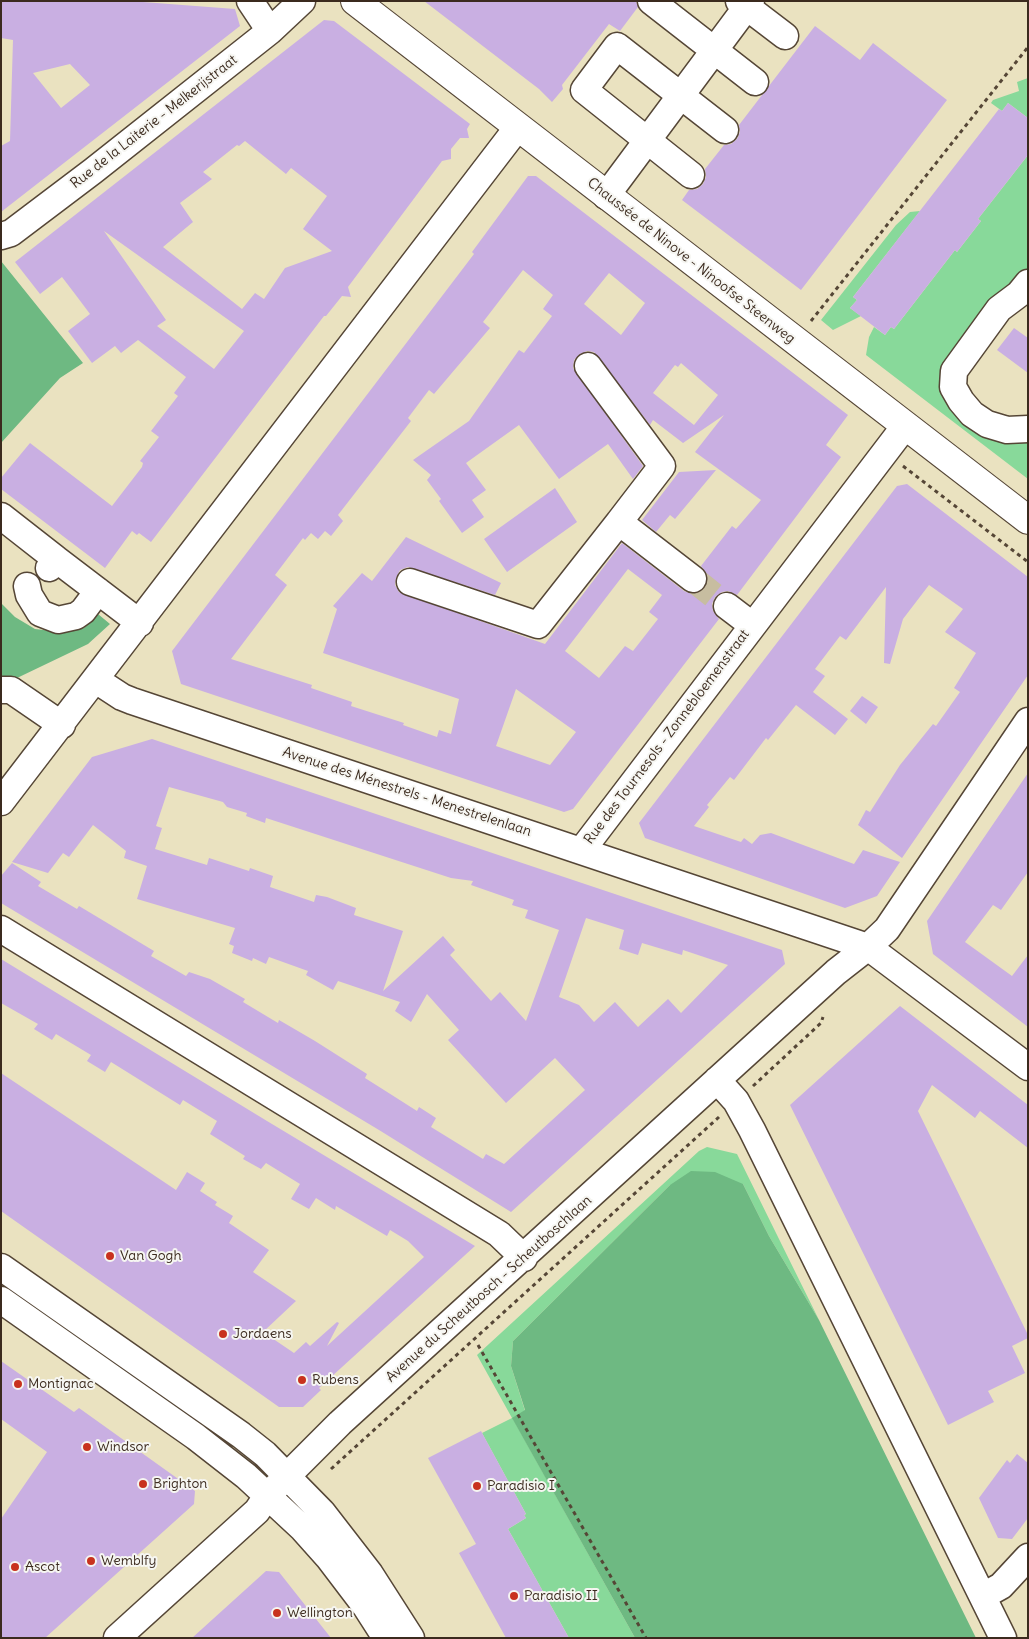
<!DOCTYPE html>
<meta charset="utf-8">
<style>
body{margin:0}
#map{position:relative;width:1029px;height:1639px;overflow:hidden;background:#eae2c0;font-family:Delius,sans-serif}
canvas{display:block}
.frame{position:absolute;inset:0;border:2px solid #3b2a1e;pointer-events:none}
</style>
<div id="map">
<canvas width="1029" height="1639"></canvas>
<div class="frame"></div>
</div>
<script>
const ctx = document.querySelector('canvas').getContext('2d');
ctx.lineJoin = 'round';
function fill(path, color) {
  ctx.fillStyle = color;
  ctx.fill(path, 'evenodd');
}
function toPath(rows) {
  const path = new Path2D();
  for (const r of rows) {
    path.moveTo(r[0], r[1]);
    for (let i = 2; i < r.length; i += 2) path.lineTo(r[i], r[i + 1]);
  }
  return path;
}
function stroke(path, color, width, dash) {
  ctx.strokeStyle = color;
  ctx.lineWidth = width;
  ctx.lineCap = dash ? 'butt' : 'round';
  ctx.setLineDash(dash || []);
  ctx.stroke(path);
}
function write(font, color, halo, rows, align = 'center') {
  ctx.font = font + ' Delius,sans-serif';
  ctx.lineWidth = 4;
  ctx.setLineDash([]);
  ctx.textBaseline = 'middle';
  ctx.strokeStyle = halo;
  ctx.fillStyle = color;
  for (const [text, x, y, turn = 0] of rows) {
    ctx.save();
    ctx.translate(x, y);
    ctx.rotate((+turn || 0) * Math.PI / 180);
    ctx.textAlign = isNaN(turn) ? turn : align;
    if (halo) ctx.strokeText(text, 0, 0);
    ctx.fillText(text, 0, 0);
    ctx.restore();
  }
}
fill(toPath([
 [1028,78,1028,118,1008,103,1002,111,991,103,993,100,1019,91,1017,82],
 [1028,155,1028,273,946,384,1028,437,1028,479,866,355,869,337,874,327,885,335,891,327,894,329,955,250,957,252,981,221,978,219],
 [920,211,853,297,857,300,850,308,861,316,833,330,821,320,896,225,910,212],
 [707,1147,737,1154,819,1320,769,1236,743,1184,670,1185,513,1341,511,1366,525,1411,513,1419,635,1638,569,1638,508,1529,526,1518,524,1515,526,1514,482,1433,512,1418,477,1355,699,1151]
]), '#88d99a');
fill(toPath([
 [1,261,83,363,60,378,1,443],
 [1,603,15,617,35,629,61,632,84,628,98,614,110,624,88,644,17,678,1,678],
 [691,1171,715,1172,743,1184,769,1236,819,1320,976,1638,635,1638,512,1418,525,1410,511,1366,513,1341,670,1185]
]), '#6eb982');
fill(toPath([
 [1,1,130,1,235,9,240,26,1,212,1,146,10,141,13,40,1,38],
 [70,64,90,85,61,108,33,73],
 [424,1,636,1,638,7,620,31,609,24,562,85,563,89,552,102,539,89],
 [324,20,334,21,470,124,467,129,469,138,460,138,451,149,451,159,442,161,348,287,351,297,342,296,326,316,324,316,151,542,139,533,137,535,132,531,105,568,1,489,1,478,30,443,112,506,142,467,143,463,140,461,159,437,151,431,178,396,174,393,186,377,138,340,121,353,115,346,92,363,68,331,90,314,75,294,62,277,40,294,15,262],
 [245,141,286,174,291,168,327,196,303,229,332,251,285,268,264,299,255,293,242,309,163,247,193,222,180,203,212,179,203,172,237,145,239,146],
 [104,231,244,331,214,369,157,326,166,320],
 [815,26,860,60,873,43,947,100,801,290,682,200,689,190,697,189,703,184,706,177,705,169,724,145,731,144,737,139,740,132,739,125],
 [1008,103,1028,118,1028,155,978,219,981,221,957,252,955,250,894,329,891,327,885,335,850,308,857,300,853,297,999,109,1002,111],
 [528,176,536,176,848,415,826,445,841,457,737,595,728,591,722,592,715,597,712,604,713,611,719,619,573,809,564,812,181,684,172,651,474,254,472,252],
 [523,270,553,295,543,309,552,316,524,353,519,350,469,421,413,460,431,475,427,480,441,499,439,501,462,533,484,517,472,500,486,490,466,463,519,425,559,479,608,444,633,479,643,466,573,368,574,360,580,354,587,351,594,352,650,425,653,420,683,443,724,415,695,452,761,500,736,529,732,526,701,566,707,574,708,580,705,588,698,593,692,594,684,591,622,543,545,644,399,592,395,585,396,578,400,570,408,567,495,595,501,583,406,537,372,581,362,573,333,606,337,609,323,653,459,699,451,734,439,730,437,737,403,725,404,723,351,706,352,702,311,688,312,685,231,659,287,585,275,575,303,538,305,540,311,533,318,539,325,531,331,536,343,521,338,515,411,421,408,418,429,390,434,394,490,328,483,322],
 [609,273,645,303,621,335,584,304],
 [681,363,718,395,694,425,653,393,675,365,678,367],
 [628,569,662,595,649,612,658,619,633,651,625,646,599,678,565,651],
 [516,689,576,732,550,765,496,746],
 [1014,328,1028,338,1028,373,997,350],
 [716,470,675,519,670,515,656,532,642,520,679,472],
 [907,484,1028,577,1028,675,902,858,858,825,866,810,870,812,900,765,933,724,936,726,960,692,954,688,976,653,945,632,963,609,929,585,903,619,890,664,884,663,886,587,846,640,840,636,815,669,825,676,813,692,848,719,835,735,796,705,768,740,766,738,734,780,730,777,707,805,709,807,694,826,741,842,744,838,752,844,760,835,771,833,854,864,863,850,900,862,877,896,845,908,645,838,639,823,897,486],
 [555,488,577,522,507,572,484,539],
 [862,696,878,707,866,724,850,711],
 [152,739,782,950,785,964,511,1212,379,1130,1,903,1,876,12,863,41,882,38,886,77,909,79,906,154,951,151,956,186,976,189,972,210,979,245,999,243,1002,278,1023,279,1020,315,1041,367,1074,365,1078,384,1090,417,1111,419,1107,436,1118,431,1127,483,1159,486,1154,504,1164,585,1090,555,1058,506,1103,448,1040,459,1030,427,994,411,1022,395,1011,400,1002,338,981,333,990,306,975,308,971,269,957,266,964,253,958,252,961,232,953,234,946,229,944,235,928,137,899,147,866,124,858,126,851,93,825,69,857,63,853,48,873,12,862,92,757],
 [169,787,223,802,227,807,247,813,246,816,265,823,266,818,451,878,473,881,471,885,514,900,512,905,528,910,525,918,559,930,526,1021,500,992,491,1001,450,955,455,950,443,936,383,991,403,931,354,915,356,908,327,897,316,895,314,902,270,887,273,876,250,868,249,871,209,858,207,865,155,849,162,828,156,826],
 [586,918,624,930,619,949,638,955,642,943,682,955,683,950,728,965,681,1013,668,999,638,1027,615,1002,594,1022,579,1005,559,997],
 [1028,773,1028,872,1001,910,993,905,965,942,1012,976,1028,955,1028,1027,933,954,927,921],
 [1,959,267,1121,475,1246,319,1388,321,1390,303,1407,279,1407,1,1211,1,1073,176,1190,187,1172,205,1183,200,1191,217,1202,215,1205,233,1216,229,1223,269,1250,253,1272,296,1301,263,1332,294,1353,306,1342,310,1346,337,1322,339,1323,327,1346,424,1257,408,1241,390,1230,387,1236,336,1206,335,1210,316,1198,309,1209,291,1199,300,1184,266,1163,261,1169,243,1159,245,1156,210,1134,217,1121,183,1100,180,1105,111,1062,105,1072,87,1061,91,1055,56,1034,52,1040,34,1029,38,1024,1,1003],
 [900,1006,1028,1105,1028,1148,980,1111,975,1118,932,1085,918,1111,1028,1335,1028,1338,1012,1346,1025,1373,988,1391,994,1402,948,1425,790,1105],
 [1,1361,74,1412,79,1408,195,1491,194,1504,45,1638,1,1638,1,1519,47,1452,1,1419],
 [481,1431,526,1514,524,1515,526,1518,508,1529,569,1638,506,1638,459,1553,476,1544,428,1458],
 [1017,1454,1028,1463,1028,1518,1012,1539,998,1538,979,1498,1007,1460,1010,1463],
 [266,1571,279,1572,331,1638,192,1638]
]), '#c9afe2');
stroke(toPath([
 [693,579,727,606]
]), '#c7bda0', 26, [26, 13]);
const minor = toPath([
 [250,1,270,31],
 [651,1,755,82],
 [739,1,785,36],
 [691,175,584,90,617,46,725,130],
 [606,196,751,1],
 [1,236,11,233,93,171,270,31,302,1],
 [1028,283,1019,294,999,309,954,371,953,387,961,401,972,414,987,424,1007,430,1028,429],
 [588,366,662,466,619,522],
 [1,516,56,559],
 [49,568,56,559,140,623],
 [410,582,538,625,619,522,693,579],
 [27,586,29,595,40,613,58,620,76,616,83,611,98,591],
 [727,606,752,625],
 [96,680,122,697,132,701,868,947,1028,1067],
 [1,690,11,690,62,725],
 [1,802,518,127],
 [582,850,905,426],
 [1,929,499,1234,524,1258],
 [717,1080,736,1101,752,1130,1003,1638],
 [1,1267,241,1435,265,1454,322,1512,370,1574,411,1638],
 [1,1300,196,1437,246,1476,303,1529,328,1557,366,1607,386,1638],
 [983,1596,1001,1586,1028,1557],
 [117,1638,257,1511,267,1496,340,1423,836,972,868,947,887,929,1028,721]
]);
const major = toPath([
 [355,1,1028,520]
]);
stroke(minor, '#554636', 29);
stroke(major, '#554636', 30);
stroke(toPath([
 [811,321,1028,47],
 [903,466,1028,562],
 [753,1086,821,1023,823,1017],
 [478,1345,646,1638],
 [331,1469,719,1117]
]), '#554636', 3, [4, 4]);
stroke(minor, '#fff', 26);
stroke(major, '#fff', 28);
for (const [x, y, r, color] of [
 [110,1256,5,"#c8321e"],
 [223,1334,5,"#c8321e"],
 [302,1380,5,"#c8321e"],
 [18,1384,5,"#c8321e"],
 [87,1447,5,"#c8321e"],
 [143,1484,5,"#c8321e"],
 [477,1486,5,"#c8321e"],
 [91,1561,5,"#c8321e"],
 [15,1567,5,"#c8321e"],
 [514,1596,5,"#c8321e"],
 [277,1613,5,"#c8321e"]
]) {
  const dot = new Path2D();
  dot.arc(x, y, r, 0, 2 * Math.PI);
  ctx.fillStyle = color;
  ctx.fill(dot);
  stroke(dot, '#f6f6f2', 2);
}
write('14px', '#3b2a1e', '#f6f6f2', [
 ["Rue de la Laiterie - Melkerijstraat",154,122,-38],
 ["Chaussée de Ninove - Ninoofse Steenweg",691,261,38],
 ["Rue des Tournesols - Zonnebloemenstraat",667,737,-53],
 ["Avenue des Ménestrels - Menestrelenlaan",407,792,18],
 ["Avenue du Scheutbosch - Scheutboschlaan",489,1289,-42]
]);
write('14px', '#3b2a1e', '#f6f6f2', [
 ["Van Gogh",120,1256],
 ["Jordaens",233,1334],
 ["Rubens",312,1380],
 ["Montignac",28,1384],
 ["Windsor",97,1447],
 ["Brighton",153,1484],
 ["Paradisio I",487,1486],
 ["Wemblfy",101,1561],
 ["Ascot",25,1567],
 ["Paradisio II",524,1596],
 ["Wellington",287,1613]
], 'left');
</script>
